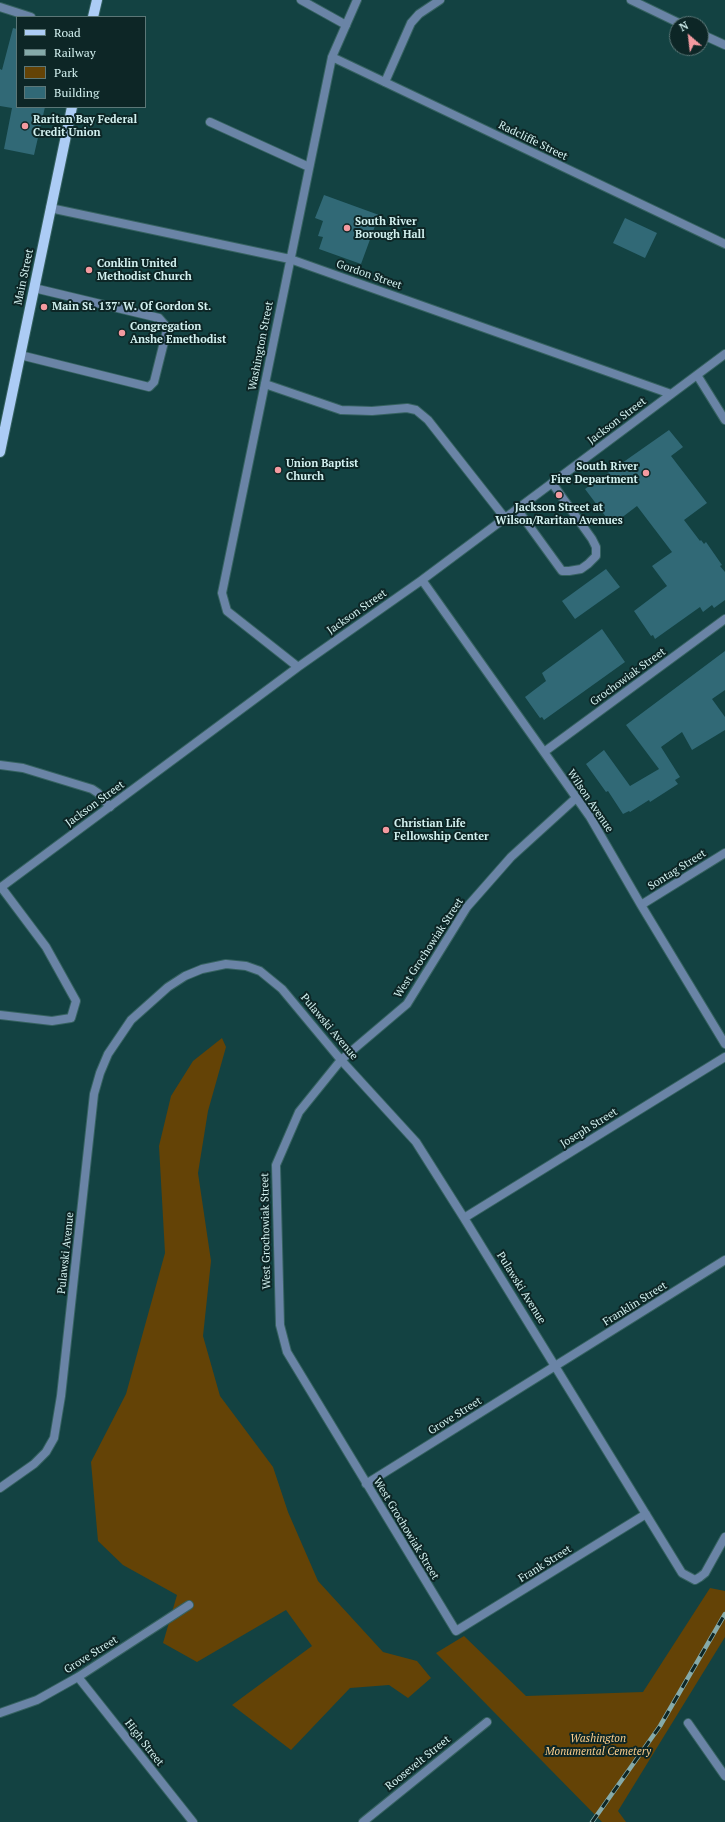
<!DOCTYPE html>
<style>
body{margin:0}
#map{position:relative;width:725px;height:1822px;overflow:hidden;background:#134242;font-family:"PT Serif",serif}
canvas{display:block}
.legend{position:absolute;left:16px;top:16px;width:130px;height:92px;box-sizing:border-box;background:#0d2626;border:1px solid #5c7777;margin:0;padding:5px 7px;list-style:none;font-size:12px;color:#d3f1f0}
.legend li{display:flex;align-items:center;gap:8px;height:20px}
.legend b{width:20px;border:1px solid #5c7777}
.north{position:absolute;left:669px;top:16px;width:40px;height:40px;box-sizing:border-box;background:#0d2626;border:1px solid #5c7777;border-radius:50%;rotate:332deg;font-size:11px;font-weight:700;line-height:16px;text-align:center;color:#d3f1f0}
.north::after{content:'';display:block;margin:auto;width:14px;height:18px;background:#f49aa0;clip-path:polygon(50% 0,100% 100%,50% 72%,0 100%)}
</style>
<div id="map">
<canvas width="725" height="1822"></canvas>
<ul class="legend">
<li><b style="height:5px;background:#acccf5"></b>Road</li>
<li><b style="height:5px;background:#85aaa9"></b>Railway</li>
<li><b style="height:11px;background:#644306"></b>Park</li>
<li><b style="height:11px;background:#316976"></b>Building</li>
</ul>
<div class="north">N</div>
</div>
<script>
const ctx = document.querySelector('canvas').getContext('2d');
ctx.lineJoin = 'round';
function fill(path, color) {
  ctx.fillStyle = color;
  ctx.fill(path, 'evenodd');
}
function toPath(rows) {
  const path = new Path2D();
  for (const r of rows) {
    path.moveTo(r[0], r[1]);
    for (let i = 2; i < r.length; i += 2) path.lineTo(r[i], r[i + 1]);
  }
  return path;
}
function stroke(path, color, width, dash) {
  ctx.strokeStyle = color;
  ctx.lineWidth = width;
  ctx.lineCap = dash ? 'butt' : 'round';
  ctx.setLineDash(dash || []);
  ctx.stroke(path);
}
function write(font, color, halo, rows, align = 'center') {
  ctx.font = font + ' "PT Serif",serif';
  ctx.lineWidth = 4;
  ctx.setLineDash([]);
  ctx.textBaseline = 'middle';
  ctx.strokeStyle = halo;
  ctx.fillStyle = color;
  for (const [text, x, y, turn = 0] of rows) {
    ctx.save();
    ctx.translate(x, y);
    ctx.rotate((+turn || 0) * Math.PI / 180);
    ctx.textAlign = isNaN(turn) ? turn : align;
    if (halo) ctx.strokeText(text, 0, 0);
    ctx.fillText(text, 0, 0);
    ctx.restore();
  }
}
fill(toPath([
 [222,1038,226,1047,208,1111,198,1173,211,1261,203,1336,220,1396,273,1467,288,1512,318,1581,383,1652,417,1661,431,1678,408,1698,389,1685,350,1688,291,1750,232,1705,312,1646,286,1610,197,1662,163,1643,177,1595,123,1565,98,1541,91,1462,126,1394,165,1253,159,1146,171,1096,193,1061],
 [710,1588,725,1591,725,1637,618,1811,626,1822,602,1822,436,1653,464,1636,526,1696,643,1692]
]), '#644306');
fill(toPath([
 [13,28,17,29,17,107,45,107,34,155,4,149,12,108,0,106,0,69,2,70],
 [324,195,379,215,361,264,319,249,323,237,318,236,323,221,315,218],
 [625,218,657,233,645,258,613,243],
 [669,430,683,447,671,456,707,503,684,520,700,541,701,540,704,544,706,542,722,565,720,566,725,572,725,600,714,608,712,605,703,612,700,607,655,639,653,635,651,636,634,611,667,586,652,566,672,552,637,506,612,525,585,489],
 [606,569,620,587,575,619,562,601],
 [602,629,625,662,544,720,542,717,540,718,525,697,546,681,542,673],
 [725,651,725,690,712,699,725,717,725,730,692,750,682,732,661,747,680,777,675,780,678,784,650,802,649,800,630,812,629,811,623,814,608,791,606,792,586,764,604,750,630,786,659,769,626,725]
]), '#316976');
const lane = toPath([
 [301,0,346,25],
 [0,7,31,17],
 [385,82,411,23,419,14,440,0],
 [210,122,309,167],
 [20,355,149,387,154,382,167,330,165,325,159,318,34,288],
 [265,384,341,410,372,411,407,408,416,410,428,420,505,518],
 [517,509,562,571,569,571,581,569,588,564,596,556,596,547,592,539,552,483],
 [0,765,23,768,92,789,98,793,110,807],
 [0,1015,52,1021,71,1018,76,1001,46,947,1,887]
]);
const street = toPath([
 [631,0,681,24],
 [701,34,725,45],
 [332,57,725,244],
 [50,208,290,259,671,394],
 [697,375,725,420],
 [422,580,590,817,641,905,725,1044],
 [298,667,227,611,222,593,332,57,357,0],
 [544,752,725,619],
 [576,798,511,857,467,907,407,1004,341,1060,299,1112,276,1165,280,1325,287,1352,456,1631,646,1514],
 [0,888,298,667,422,580,725,354],
 [641,905,725,853],
 [464,1218,725,1057],
 [366,1484,725,1260],
 [0,1488,34,1464,46,1452,54,1438,61,1396,94,1094,100,1073,108,1054,131,1020,168,987,185,976,202,969,226,964,246,966,260,971,282,989,341,1060,416,1142,464,1218,682,1573,695,1580,700,1577,705,1573,725,1537],
 [78,1677,193,1822],
 [0,1713,37,1700,78,1677,189,1605],
 [688,1723,725,1776],
 [363,1822,487,1722]
]);
const primary = toPath([
 [93,17,97,0],
 [0,452,72,107]
]);
stroke(lane, '#366261', 10);
stroke(street, '#366261', 10);
stroke(primary, '#366261', 12);
stroke(lane, '#6a84a6', 8);
stroke(street, '#6a84a6', 8);
stroke(primary, '#acccf5', 10);
const rail = toPath([
 [592,1822,660,1726,725,1614]
]);
stroke(rail, '#85aaa9', 4.5);
stroke(rail, '#0d2626', 3, [9]);
for (const [x, y, r, color] of [
 [25,126,4,"#f49aa0"],
 [347,228,4,"#f49aa0"],
 [89,270,4,"#f49aa0"],
 [44,307,4,"#f49aa0"],
 [122,333,4,"#f49aa0"],
 [278,470,4,"#f49aa0"],
 [646,473,4,"#f49aa0"],
 [559,495,4,"#f49aa0"],
 [386,830,4,"#f49aa0"]
]) {
  const dot = new Path2D();
  dot.arc(x, y, r, 0, 2 * Math.PI);
  ctx.fillStyle = color;
  ctx.fill(dot);
  stroke(dot, '#0d2626', 1.5);
}
write('bold 11px', '#d3f1f0', '#0d2626', [
 ["Raritan Bay Federal",33,120],
 ["Credit Union",33,133],
 ["South River",355,222],
 ["Borough Hall",355,235],
 ["Conklin United",97,264],
 ["Methodist Church",97,277],
 ["Main St. 137' W. Of Gordon St.",52,307],
 ["Congregation",130,327],
 ["Anshe Emethodist",130,340],
 ["Union Baptist",286,464],
 ["Church",286,477],
 ["South River",638,467,"right"],
 ["Fire Department",638,480,"right"],
 ["Jackson Street at",559,508,"center"],
 ["Wilson/Raritan Avenues",559,521,"center"],
 ["Christian Life",394,824],
 ["Fellowship Center",394,837]
], 'left');
write('11px', '#d3f1f0', '#0d2626', [
 ["Radcliffe Street",533,141,26],
 ["Gordon Street",369,275,19],
 ["Main Street",24,277,-78],
 ["Washington Street",261,346,-79],
 ["Jackson Street",617,421,-37],
 ["Jackson Street",357,612,-35],
 ["Grochowiak Street",628,677,-36],
 ["Wilson Avenue",590,801,56],
 ["Jackson Street",95,804,-36],
 ["Sontag Street",677,870,-32],
 ["West Grochowiak Street",429,948,-57],
 ["Pulawski Avenue",329,1027,50],
 ["Joseph Street",589,1128,-32],
 ["West Grochowiak Street",266,1231,-91],
 ["Pulawski Avenue",66,1253,-84],
 ["Pulawski Avenue",521,1288,58],
 ["Franklin Street",635,1304,-32],
 ["Grove Street",455,1416,-32],
 ["West Grochowiak Street",406,1529,59],
 ["Frank Street",545,1564,-32],
 ["Grove Street",91,1655,-32],
 ["High Street",144,1743,52],
 ["Roosevelt Street",418,1763,-39]
]);
write('italic 11px', '#fdcf8d', '#0d2626', [
 ["Washington",598,1739],
 ["Monumental Cemetery",598,1752]
]);
</script>
